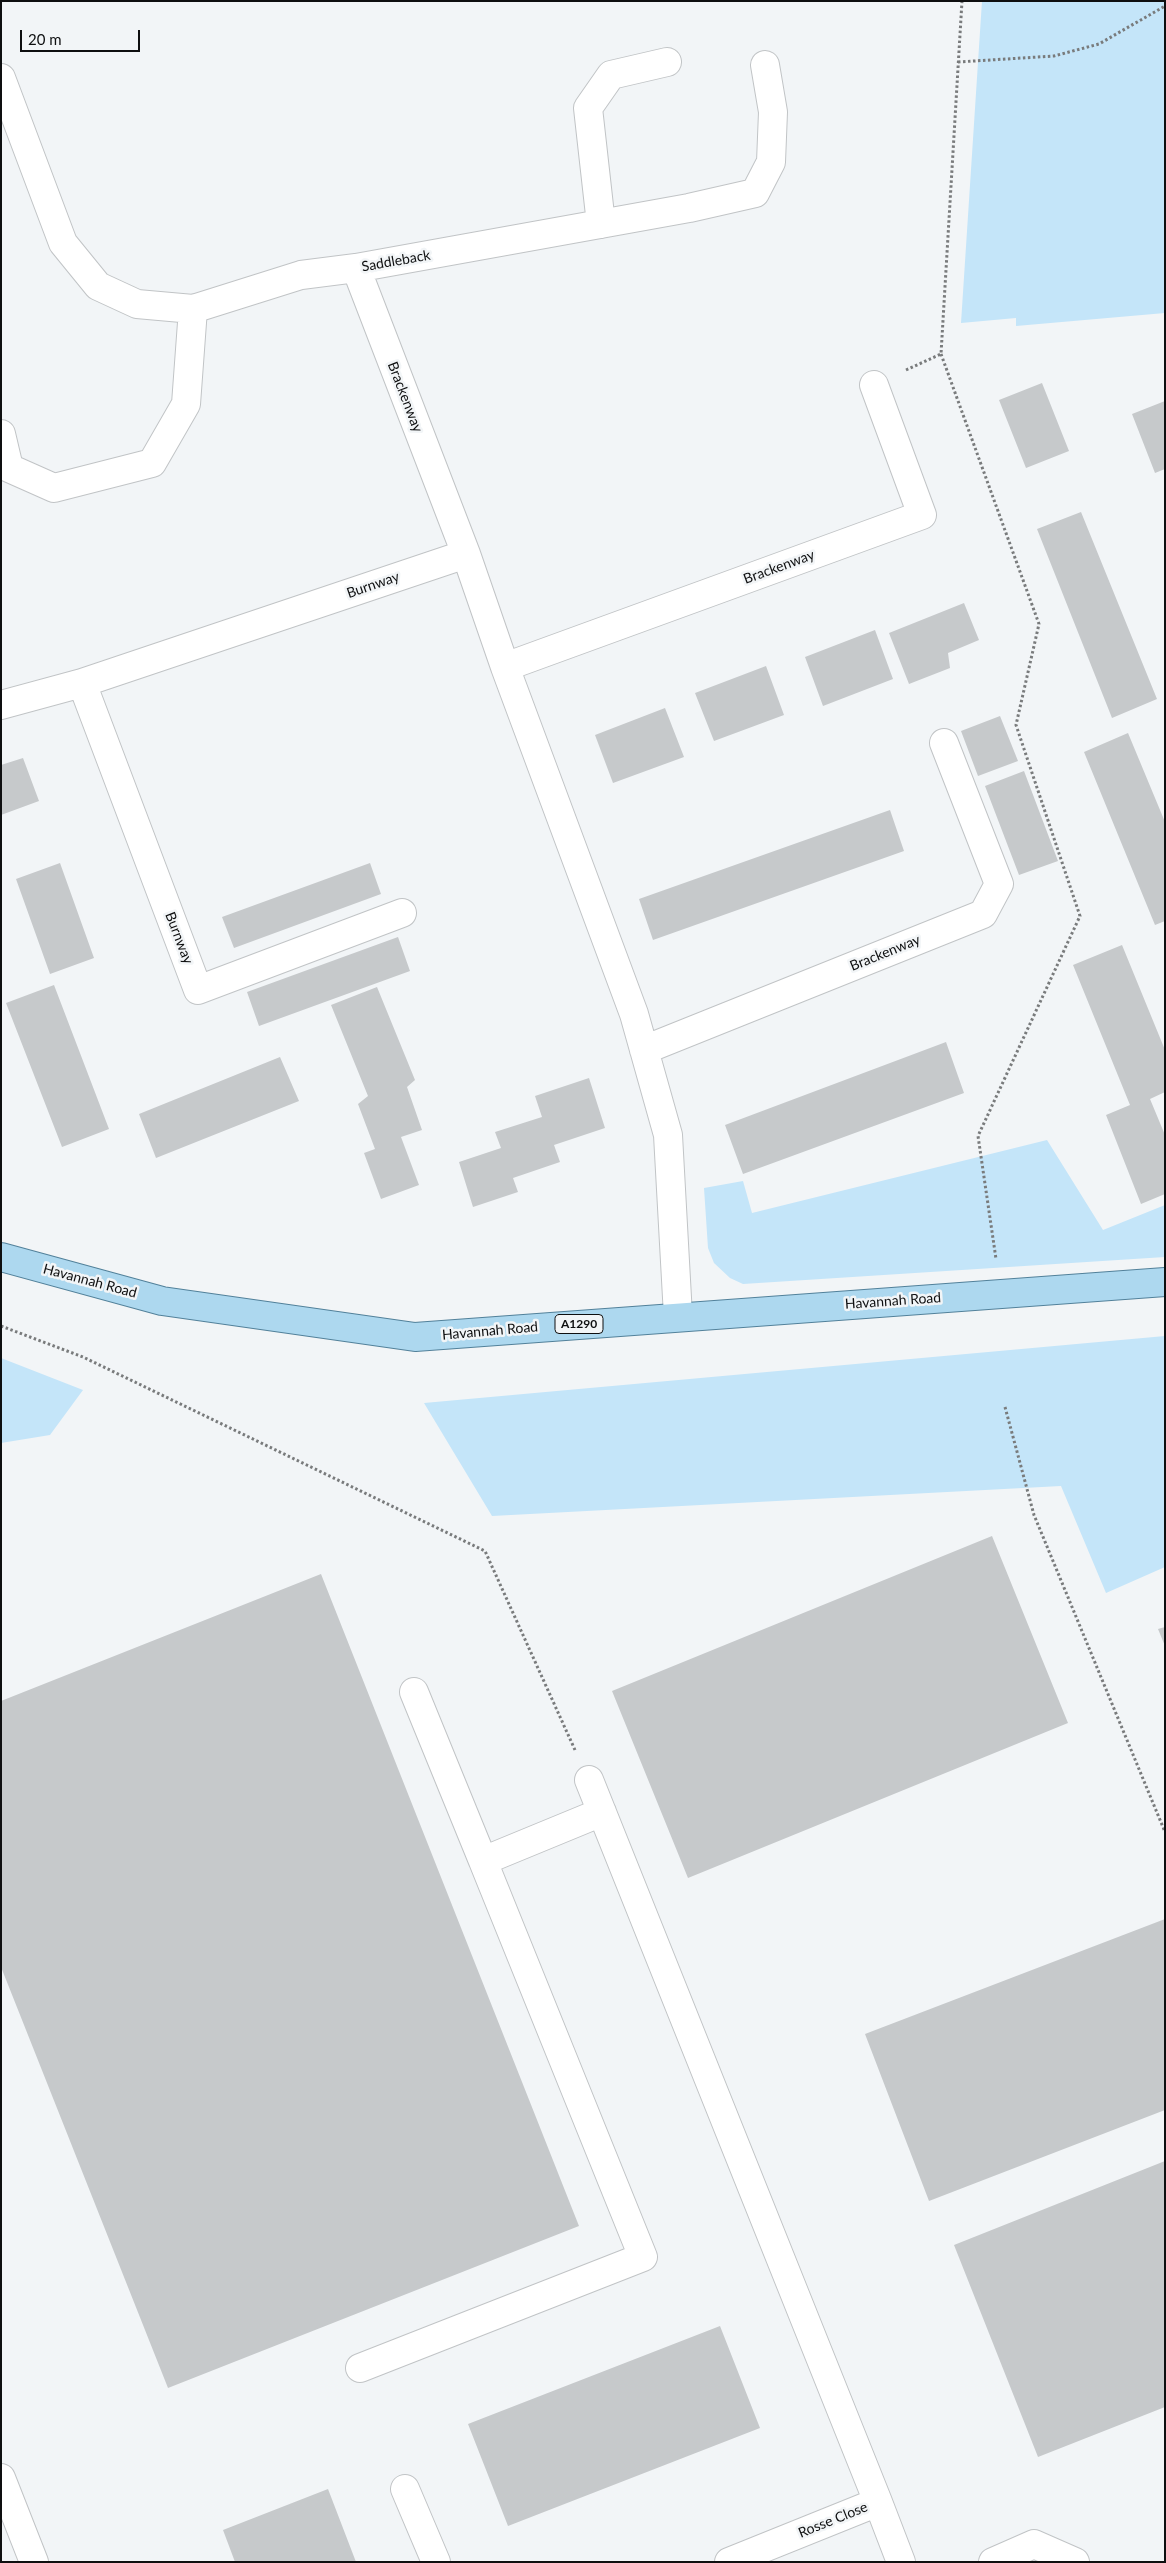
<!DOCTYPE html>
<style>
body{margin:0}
#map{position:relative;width:1166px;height:2563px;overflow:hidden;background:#f2f5f7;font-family:Lato,sans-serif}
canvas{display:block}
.frame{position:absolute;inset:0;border:2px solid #0e0f10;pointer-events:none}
.scale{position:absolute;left:20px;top:30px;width:120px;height:22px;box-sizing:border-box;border:2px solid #0e0f10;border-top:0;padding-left:6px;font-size:15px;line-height:18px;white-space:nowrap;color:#0e0f10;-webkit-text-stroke:4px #f2f5f7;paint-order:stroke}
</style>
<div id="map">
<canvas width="1166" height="2563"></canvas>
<div class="frame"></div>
<div class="scale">20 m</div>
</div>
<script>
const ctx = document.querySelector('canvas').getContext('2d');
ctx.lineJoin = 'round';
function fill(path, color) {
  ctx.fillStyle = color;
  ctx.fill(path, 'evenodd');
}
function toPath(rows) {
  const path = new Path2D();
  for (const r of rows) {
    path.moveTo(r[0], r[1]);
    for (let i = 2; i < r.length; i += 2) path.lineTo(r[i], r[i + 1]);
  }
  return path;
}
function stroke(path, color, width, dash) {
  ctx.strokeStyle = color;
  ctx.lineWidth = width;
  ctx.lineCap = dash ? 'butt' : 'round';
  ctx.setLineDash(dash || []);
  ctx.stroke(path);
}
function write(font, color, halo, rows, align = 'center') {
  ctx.font = font + ' Lato,sans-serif';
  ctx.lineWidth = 5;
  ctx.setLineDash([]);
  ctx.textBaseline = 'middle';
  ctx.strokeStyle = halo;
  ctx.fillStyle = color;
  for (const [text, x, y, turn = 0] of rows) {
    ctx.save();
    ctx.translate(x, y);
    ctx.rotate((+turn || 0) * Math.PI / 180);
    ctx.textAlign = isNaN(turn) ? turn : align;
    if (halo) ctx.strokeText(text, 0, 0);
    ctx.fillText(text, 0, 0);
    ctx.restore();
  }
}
fill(toPath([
 [982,1,1165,1,1165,313,1016,326,1016,318,961,323],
 [1047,1140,1103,1230,1165,1205,1165,1257,743,1284,730,1278,714,1263,708,1248,704,1188,743,1181,752,1213],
 [1165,1336,1165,1567,1106,1593,1061,1486,492,1516,424,1403],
 [1,1358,83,1390,50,1435,1,1443]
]), '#c4e5f9');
fill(toPath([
 [1042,383,1069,451,1026,468,999,400],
 [1165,401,1165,469,1155,473,1132,414],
 [1081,512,1157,699,1112,718,1037,529],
 [964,603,979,640,948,653,950,668,909,684,889,633],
 [875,630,893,679,823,706,805,657],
 [766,666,784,715,714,741,695,693],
 [665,708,684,757,613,783,595,735],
 [1000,716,1018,761,978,776,961,731],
 [1128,733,1165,822,1165,921,1155,925,1084,752],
 [23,758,39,801,1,815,1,765],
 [1024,771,1058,861,1019,875,985,786],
 [890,810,904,851,653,940,639,899],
 [60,863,94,958,50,974,16,879],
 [370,863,381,894,234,948,222,917],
 [398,937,410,971,259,1026,247,992],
 [1122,945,1165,1050,1165,1092,1150,1099,1165,1135,1165,1194,1141,1204,1106,1115,1130,1105,1073,965],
 [54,985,109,1129,62,1147,6,1003],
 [377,987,415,1080,407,1087,422,1130,401,1137,419,1185,381,1199,364,1153,375,1149,358,1104,368,1096,331,1005],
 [946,1042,964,1093,743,1174,725,1125],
 [280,1057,299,1101,156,1158,139,1114],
 [589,1078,605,1128,554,1145,560,1162,513,1178,518,1192,473,1207,459,1162,501,1148,495,1132,542,1117,535,1096],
 [992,1536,1068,1723,688,1878,612,1691],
 [321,1574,579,2226,168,2388,1,1967,1,1701],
 [1165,1627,1165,1646,1158,1629],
 [1165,1919,1165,2110,929,2201,865,2034],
 [1165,2161,1165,2407,1038,2457,954,2245],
 [720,2326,760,2428,508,2526,468,2424],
 [328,2489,356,2562,235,2562,223,2530]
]), '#c6c9cb');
const minor = toPath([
 [1,78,63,243,98,286,137,304,193,309,301,275,356,268,689,208,755,193,771,162,773,112,765,65],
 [601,224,588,108,611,75,667,62],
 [356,268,466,554,505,667,634,1014,668,1135,678,1316],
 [1,434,9,468,54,488,152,463,186,404,193,309],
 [505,667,922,515,874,385],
 [82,683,198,990,402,913],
 [1,705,82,683,466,554],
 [644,1050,983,914,999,884,944,743],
 [414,1692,483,1861],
 [589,1780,878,2502],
 [360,2368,643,2257,483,1861,602,1812],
 [1,2478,34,2562],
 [405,2489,436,2562],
 [729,2562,878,2502,901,2562],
 [993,2562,1034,2544,1075,2562]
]);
const major = toPath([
 [1,1257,162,1301,415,1337,1165,1282]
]);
stroke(minor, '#c1c4c6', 30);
stroke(major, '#52819a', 30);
stroke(toPath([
 [958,62,1054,56,1099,44,1165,6],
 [941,354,1039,624,1016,725,1080,916,978,1136,996,1259],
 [906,370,941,354,962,1],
 [1,1326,83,1357,485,1551,575,1750],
 [1005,1407,1034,1515,1165,1832]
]), '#797b7c', 3, [2.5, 2.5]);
stroke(minor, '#fff', 28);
stroke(major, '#add8ef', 28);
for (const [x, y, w] of [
 [579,1324,48]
]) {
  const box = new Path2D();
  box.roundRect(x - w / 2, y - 9.5, w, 19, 4);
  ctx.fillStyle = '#f2f5f7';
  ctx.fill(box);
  stroke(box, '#0e0f10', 1);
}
write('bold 12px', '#0e0f10', null, [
 ["A1290",579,1324]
]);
write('14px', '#0e0f10', '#f2f5f7', [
 ["Saddleback",396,261,-10],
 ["Brackenway",405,397,69],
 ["Brackenway",779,567,-20],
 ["Burnway",373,585,-19],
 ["Burnway",179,938,69],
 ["Brackenway",885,953,-22],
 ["Havannah Road",90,1281,15],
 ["Havannah Road",893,1301,-4],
 ["Havannah Road",490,1331,-5],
 ["Rosse Close",833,2520,-22]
]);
</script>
